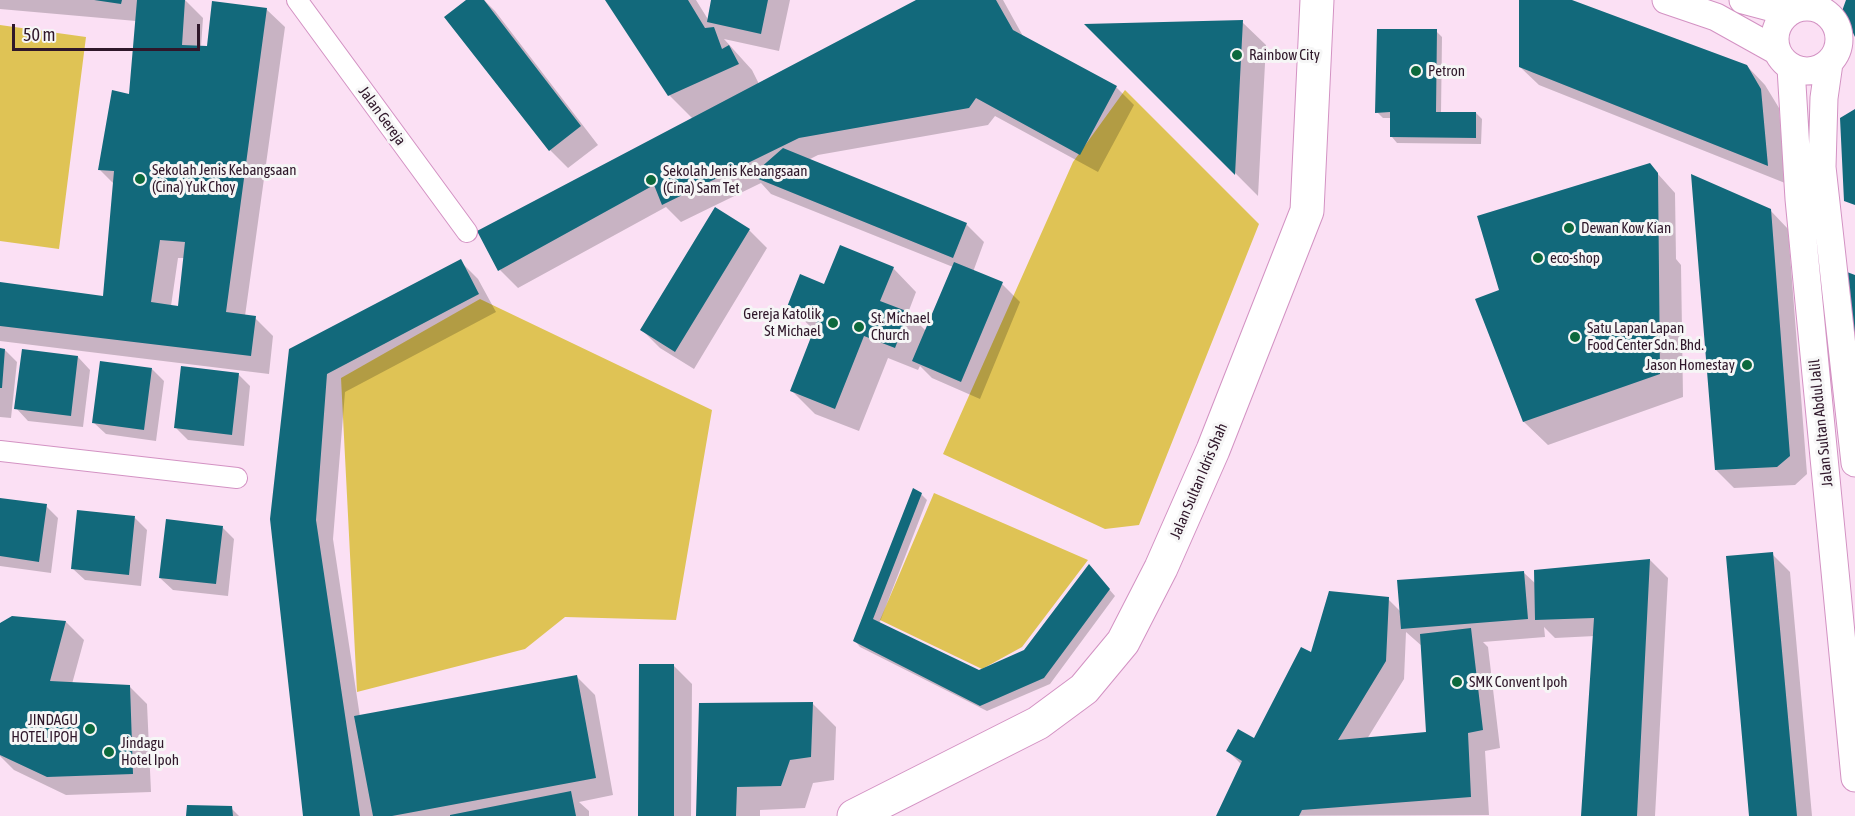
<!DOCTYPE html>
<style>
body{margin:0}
#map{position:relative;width:1855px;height:816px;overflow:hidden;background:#fbe0f4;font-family:"Asap Condensed",sans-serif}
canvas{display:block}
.scale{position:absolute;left:12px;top:24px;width:188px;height:27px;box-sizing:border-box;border:3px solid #2f172a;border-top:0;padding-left:8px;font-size:18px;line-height:21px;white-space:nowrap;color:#2f172a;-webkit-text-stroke:4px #f6f6f6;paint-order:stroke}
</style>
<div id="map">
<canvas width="1855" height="816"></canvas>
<div class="scale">50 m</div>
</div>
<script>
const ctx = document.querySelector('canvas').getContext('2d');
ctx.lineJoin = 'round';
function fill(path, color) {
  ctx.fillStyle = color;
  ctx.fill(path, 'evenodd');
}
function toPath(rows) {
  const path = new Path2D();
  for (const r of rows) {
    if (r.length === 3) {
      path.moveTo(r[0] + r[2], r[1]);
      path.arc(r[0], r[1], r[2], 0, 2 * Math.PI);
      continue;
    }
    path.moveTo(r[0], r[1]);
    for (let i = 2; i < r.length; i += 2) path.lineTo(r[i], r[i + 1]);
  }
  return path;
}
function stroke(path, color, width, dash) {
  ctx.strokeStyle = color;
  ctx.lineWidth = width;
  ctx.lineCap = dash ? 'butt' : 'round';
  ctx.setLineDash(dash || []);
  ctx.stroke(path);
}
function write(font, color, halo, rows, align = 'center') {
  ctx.font = font + ' "Asap Condensed",sans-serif';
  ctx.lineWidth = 6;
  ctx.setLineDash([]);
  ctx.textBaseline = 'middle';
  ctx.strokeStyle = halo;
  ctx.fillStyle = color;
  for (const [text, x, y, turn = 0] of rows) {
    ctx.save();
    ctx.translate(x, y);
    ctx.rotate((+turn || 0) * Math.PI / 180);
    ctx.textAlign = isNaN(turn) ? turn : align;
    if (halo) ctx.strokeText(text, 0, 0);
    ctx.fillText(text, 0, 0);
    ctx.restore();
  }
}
fill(toPath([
 [0,25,86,37,59,249,0,241],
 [1125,90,1259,224,1139,525,1105,529,943,454,1073,162],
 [480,299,712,410,676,620,565,617,525,649,357,692,341,378],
 [934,493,1088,560,1022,647,982,669,880,620]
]), '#dfc355');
fill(toPath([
 [0,0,185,0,203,18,201,47,209,47,266,9,285,27,245,316,255,318,273,336,269,374,0,341,0,283,105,298,115,185,100,170,130,96,136,21,0,9],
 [178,258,185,258,180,308,171,306],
 [468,0,484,0,495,11,598,145,568,168,550,150,446,17],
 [607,0,696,0,709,21,713,0,790,0,779,51,724,39,752,70,759,84,919,0,1003,0,1024,38,1116,87,1134,105,1098,172,995,116,988,125,818,155,808,160,966,224,984,242,973,272,1002,284,1020,302,980,399,932,378,920,366,918,370,888,358,859,431,815,414,791,390,815,331,789,306,825,286,893,268,916,292,908,313,926,331,953,267,771,194,761,183,681,222,666,207,518,288,500,270,693,119,669,95],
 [1520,0,1568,0,1747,66,1765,85,1779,108,1785,183,1539,85,1520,67],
 [1242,22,1266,45,1258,196,1088,25],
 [1436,31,1442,37,1441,113,1476,113,1482,119,1481,144,1397,143,1392,137,1392,118,1383,118,1377,112],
 [1649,164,1675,193,1676,259,1681,265,1683,397,1548,445,1524,422,1477,300,1502,292],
 [1770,210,1788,229,1807,474,1795,485,1734,488,1716,470],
 [749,230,767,248,694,369,660,348,642,330],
 [460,261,478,279,496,312,345,392,333,539,360,717,576,676,595,695,613,795,579,802,589,811,589,816,304,816,291,350],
 [0,350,5,350,17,362,11,418,0,417],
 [78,357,90,370,83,427,28,421,16,408],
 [152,369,164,381,156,441,106,434,93,422],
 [238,374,250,386,244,446,188,440,176,428],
 [921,494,927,500,879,624,979,672,1025,651,1094,572,1115,596,1050,684,987,711,860,647,855,641],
 [0,500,46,506,58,518,51,573,0,566],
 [135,518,147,530,141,586,85,580,72,568],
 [222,527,234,539,228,596,173,590,160,578],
 [1772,554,1790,572,1812,816,1750,816],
 [1650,560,1668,578,1655,816,1582,816,1595,636,1555,638,1544,627,1545,637,1483,642,1488,647,1500,748,1485,751,1489,815,1218,816,1242,765,1228,751,1255,740,1312,654,1388,599,1401,612,1523,572,1536,584],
 [1406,632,1423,647,1427,733,1367,739,1404,679],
 [13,617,66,622,84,640,72,684,129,686,147,704,151,792,66,795,14,770,0,756,0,625],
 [674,666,692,684,691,816,640,816],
 [812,703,836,727,834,780,813,783,805,808,760,810,760,816,698,816],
 [231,808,239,816,188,816]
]), '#0003');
fill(toPath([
 [94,0,122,0,121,4],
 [137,0,185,0,182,45,207,46,212,1,267,8,226,312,256,316,251,356,0,326,0,282,103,296,114,171,98,170,112,90,129,94],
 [160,240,185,242,178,306,151,302],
 [466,0,484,0,581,126,549,151,444,17],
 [605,0,688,0,705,28,714,27,722,49,729,45,739,64,668,96],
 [711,0,768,0,761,34,707,22],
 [916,0,996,0,1013,30,1117,86,1080,155,976,98,969,108,799,138,662,205,654,185,498,271,477,231],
 [1519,0,1572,0,1747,65,1761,89,1768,166,1519,67],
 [1846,0,1855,0,1855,37,1842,11],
 [1243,20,1235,175,1084,24],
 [1377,29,1437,29,1436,112,1476,112,1476,138,1390,137,1390,112,1375,113],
 [1855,109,1855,205,1844,201,1840,118],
 [783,148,967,223,953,258,751,176],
 [1650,163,1658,173,1660,374,1523,422,1475,299,1499,290,1477,216],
 [1691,174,1771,209,1790,456,1777,467,1715,470],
 [715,207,750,229,675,352,640,330],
 [840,245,894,267,880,301,909,312,895,348,864,336,835,409,790,391,818,319,787,307,800,274,824,284],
 [461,259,479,294,327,374,316,520,360,816,303,816,270,519,289,349],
 [954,262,1003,282,961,382,912,361],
 [1847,272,1855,275,1855,350],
 [0,348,5,349,2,388,0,388],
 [22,349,78,356,71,416,14,409],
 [100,361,152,368,144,430,92,423],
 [181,366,239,373,232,435,174,428],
 [913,488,922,493,873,619,979,670,1024,650,1089,564,1110,589,1044,678,980,706,853,641],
 [0,498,47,504,39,562,0,556],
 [77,510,135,516,129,575,71,569],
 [166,519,223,526,216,584,159,578],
 [1773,552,1797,816,1749,816,1726,556],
 [1650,559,1637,816,1581,816,1594,618,1535,620,1534,570],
 [1524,571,1528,619,1401,629,1397,580],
 [1329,591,1389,597,1386,661,1338,740,1426,732,1420,634,1471,628,1483,730,1468,733,1471,797,1302,810,1299,816,1216,816,1242,761,1226,751,1238,729,1254,738,1301,647,1311,652],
 [12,616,66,621,50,681,130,685,133,774,47,777,0,755,0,623],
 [639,664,674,664,674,816,638,816],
 [577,675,596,778,392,816,373,816,354,716],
 [813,702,811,757,790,760,781,786,737,787,736,816,696,816,699,703],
 [571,791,576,816,450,816,450,815],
 [187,805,232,806,233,816,186,816]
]), '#12697b');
const street = toPath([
 [297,0,467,232],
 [0,451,237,478]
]);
const secondary = toPath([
 [1666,0,1716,17,1777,51],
 [1743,0,1788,12],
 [1807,39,32],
 [1829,63,1824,98,1822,167,1855,463],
 [1791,68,1799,199,1855,778]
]);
const highway = toPath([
 [854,816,1038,723,1084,689,1123,642,1161,568,1213,450,1307,211,1317,0]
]);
stroke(street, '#d392c3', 22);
stroke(secondary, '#d392c3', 29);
stroke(highway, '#d392c3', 35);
stroke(street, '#fff', 20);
stroke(secondary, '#fff', 27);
stroke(highway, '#fff', 33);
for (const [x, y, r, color] of [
 [1237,55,6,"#0c693d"],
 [1416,71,6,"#0c693d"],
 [140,179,6,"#0c693d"],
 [651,180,6,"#0c693d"],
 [1569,228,6,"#0c693d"],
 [1538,258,6,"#0c693d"],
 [833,323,6,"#0c693d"],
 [859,327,6,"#0c693d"],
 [1575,337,6,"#0c693d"],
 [1747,365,6,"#0c693d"],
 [1457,682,6,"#0c693d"],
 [90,729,6,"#0c693d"],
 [109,752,6,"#0c693d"]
]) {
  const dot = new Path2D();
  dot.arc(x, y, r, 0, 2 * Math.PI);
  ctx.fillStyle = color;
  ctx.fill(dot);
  stroke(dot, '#f6f6f6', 2);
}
write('15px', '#2f172a', '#f6f6f6', [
 ["Rainbow City",1249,55],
 ["Petron",1428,71],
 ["Sekolah Jenis Kebangsaan",152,170],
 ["(Cina) Yuk Choy",152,187],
 ["Sekolah Jenis Kebangsaan",663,171],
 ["(Cina) Sam Tet",663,188],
 ["Dewan Kow Kian",1581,228],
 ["eco-shop",1550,258],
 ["Gereja Katolik",821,314,"right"],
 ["St Michael",821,331,"right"],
 ["St. Michael",871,318],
 ["Church",871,335],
 ["Satu Lapan Lapan",1587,328],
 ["Food Center Sdn. Bhd.",1587,345],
 ["Jason Homestay",1735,365,"right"],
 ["SMK Convent Ipoh",1469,682],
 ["JINDAGU",78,720,"right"],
 ["HOTEL IPOH",78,737,"right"],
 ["Jindagu",121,743],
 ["Hotel Ipoh",121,760]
], 'left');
write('15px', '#2f172a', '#f6f6f6', [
 ["Jalan Gereja",382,116,54],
 ["Jalan Sultan Abdul Jalil",1821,423,-96],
 ["Jalan Sultan Idris Shah",1199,481,-67]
]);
</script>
